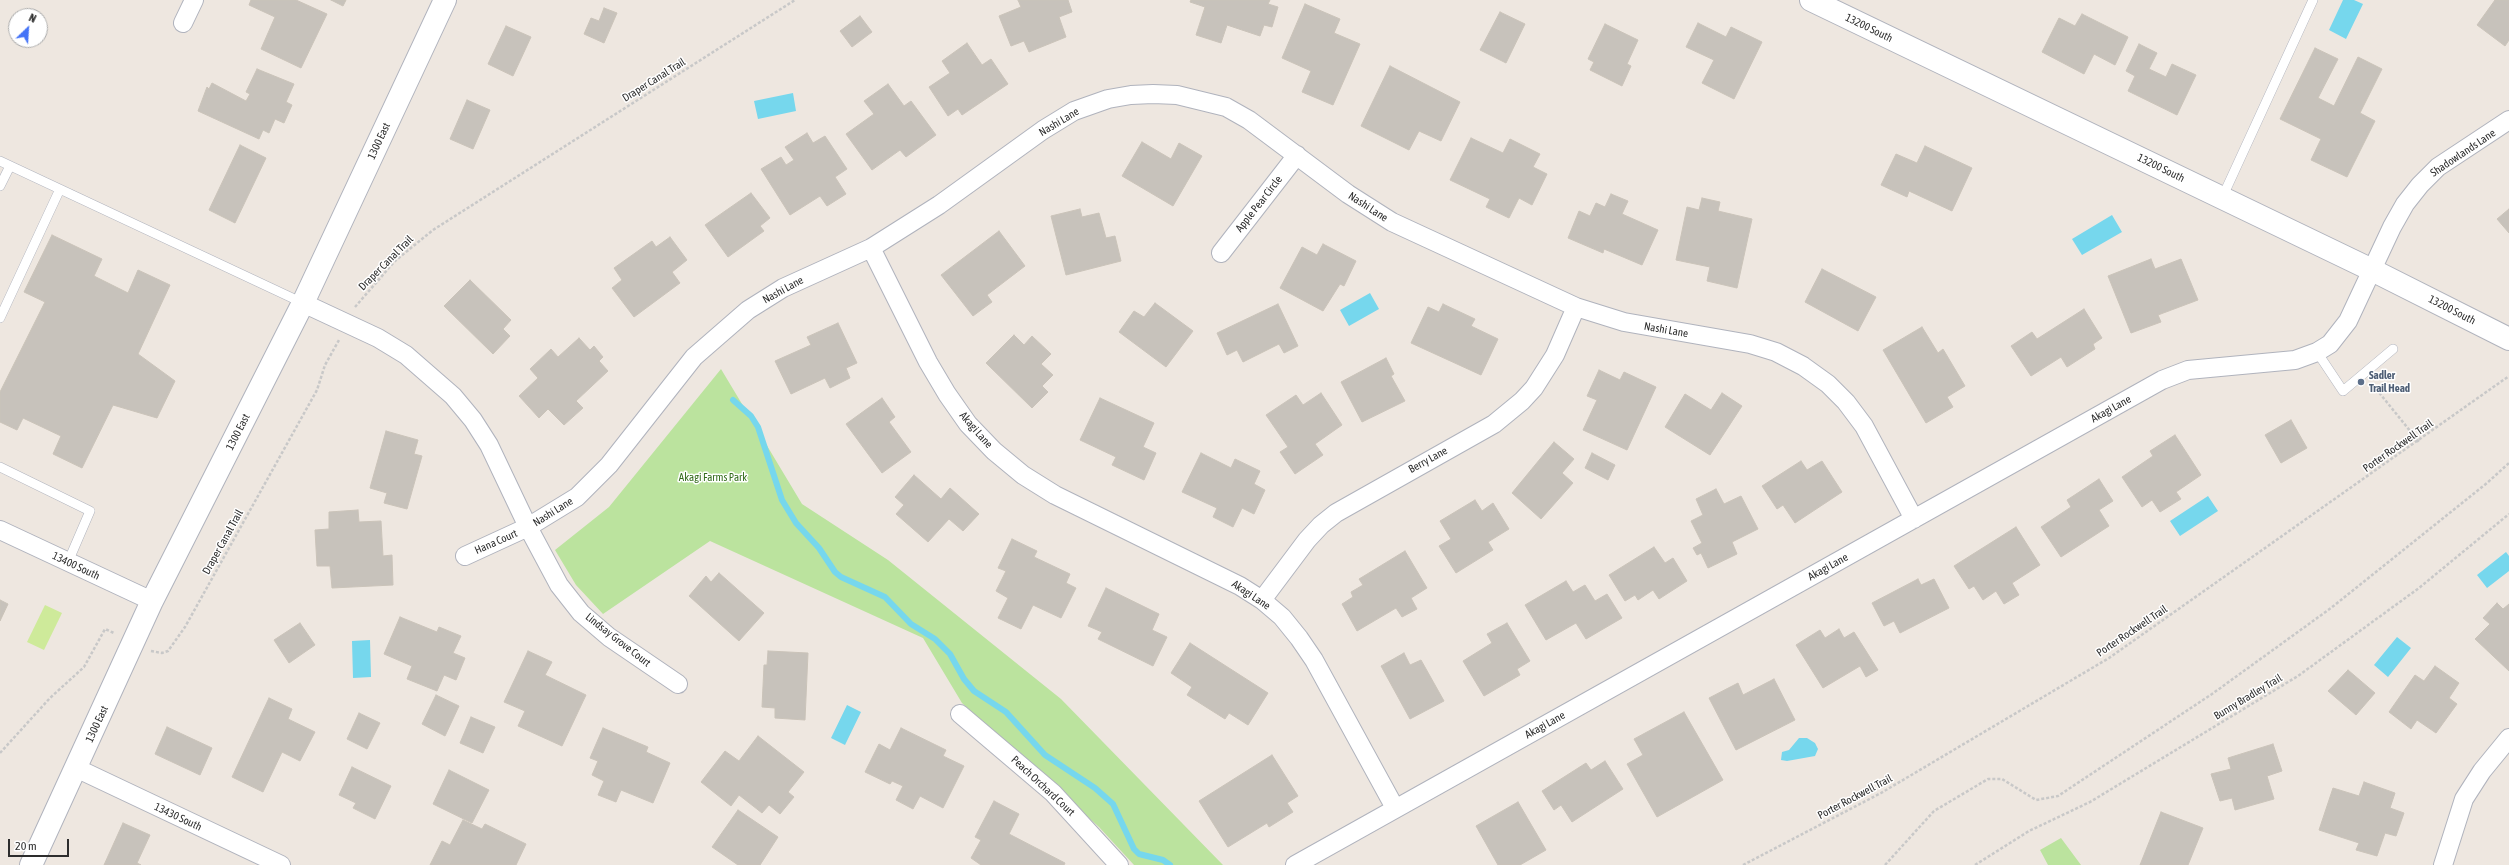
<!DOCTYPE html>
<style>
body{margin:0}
#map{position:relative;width:2509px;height:865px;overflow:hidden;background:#eee7e0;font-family:"Asap Condensed",sans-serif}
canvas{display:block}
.north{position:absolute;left:8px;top:8px;width:40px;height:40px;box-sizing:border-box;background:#fff;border:1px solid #ababab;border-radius:50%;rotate:25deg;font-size:11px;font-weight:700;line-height:16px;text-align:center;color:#2d2d2d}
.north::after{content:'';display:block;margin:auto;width:14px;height:18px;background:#4473f7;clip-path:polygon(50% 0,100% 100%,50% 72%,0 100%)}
.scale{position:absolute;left:8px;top:839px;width:61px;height:18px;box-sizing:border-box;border:2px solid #2d2d2d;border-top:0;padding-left:5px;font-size:12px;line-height:14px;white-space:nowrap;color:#2d2d2d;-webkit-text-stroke:3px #fff;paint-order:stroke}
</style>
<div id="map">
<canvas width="2509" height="865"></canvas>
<div class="north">N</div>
<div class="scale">20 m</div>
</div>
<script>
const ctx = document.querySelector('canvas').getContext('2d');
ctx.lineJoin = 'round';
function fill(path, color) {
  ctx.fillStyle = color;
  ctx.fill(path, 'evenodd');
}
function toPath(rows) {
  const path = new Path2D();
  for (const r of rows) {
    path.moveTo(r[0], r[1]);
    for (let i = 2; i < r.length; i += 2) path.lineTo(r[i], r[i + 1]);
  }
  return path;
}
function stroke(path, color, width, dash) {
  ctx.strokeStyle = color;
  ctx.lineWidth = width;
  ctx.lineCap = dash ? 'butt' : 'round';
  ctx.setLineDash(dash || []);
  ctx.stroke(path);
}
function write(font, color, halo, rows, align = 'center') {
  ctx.font = font + ' "Asap Condensed",sans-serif';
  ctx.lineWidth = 3;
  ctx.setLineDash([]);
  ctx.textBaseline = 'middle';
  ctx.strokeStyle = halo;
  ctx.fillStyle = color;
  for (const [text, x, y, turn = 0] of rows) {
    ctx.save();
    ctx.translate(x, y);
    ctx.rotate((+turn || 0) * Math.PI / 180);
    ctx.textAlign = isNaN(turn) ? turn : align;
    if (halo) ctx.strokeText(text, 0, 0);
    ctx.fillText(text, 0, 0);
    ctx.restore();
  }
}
fill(toPath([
 [721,369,802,504,888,560,1061,699,1223,865,1134,865,1099,827,962,703,923,638,710,541,603,614,576,585,555,550,609,507],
 [2061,838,2081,865,2048,865,2040,850]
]), '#bbe39e');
fill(toPath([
 [45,605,62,613,44,650,27,642]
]), '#ceea9a');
fill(toPath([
 [2343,0,2354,0,2363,4,2346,39,2329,30],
 [793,93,796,111,758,119,754,101],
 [2112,215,2122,232,2082,255,2072,239],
 [1370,293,1379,309,1349,326,1340,310],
 [2208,496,2218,511,2180,536,2170,521],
 [2506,552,2509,556,2509,571,2487,588,2477,575],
 [2397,637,2411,648,2388,677,2374,665],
 [370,640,371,677,353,678,352,641],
 [847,705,861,712,845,745,831,738],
 [1799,738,1807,738,1815,743,1818,749,1815,756,1787,761,1781,760,1782,752,1789,750]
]), '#76d7ed');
stroke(toPath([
 [733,400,751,416,758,427,782,500,796,523,819,548,835,572,841,577,885,597,911,624,935,639,950,654,964,679,974,691,1006,712,1045,755,1095,788,1113,804,1134,849,1139,854,1163,860,1170,865]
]), '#76d7ed', 6);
const building = toPath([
 [251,0,296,0,327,14,301,68,261,49,275,17,249,5,251,0],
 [331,0,346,0,343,6,331,0],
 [1018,0,1068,0,1072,12,1059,17,1066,37,1029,52,1024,41,1011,46,999,16,1021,7,1018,0],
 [1191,0,1270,0,1268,4,1278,7,1272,27,1264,25,1260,36,1227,25,1221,43,1196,35,1205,7,1190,2,1191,0],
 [2495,0,2509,0,2509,40,2505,46,2477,25,2495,0],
 [1305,4,1340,19,1334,33,1360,44,1333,105,1302,92,1311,71,1282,58,1305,4],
 [604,8,617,13,604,43,584,34,591,18,599,21,604,8],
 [1500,12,1525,24,1506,63,1480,50,1500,12],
 [2082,14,2128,37,2115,65,2094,54,2084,74,2042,52,2059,18,2075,26,2082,14],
 [860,16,872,32,852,47,840,31,860,16],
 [1698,23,1726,37,1731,27,1762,42,1734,99,1702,83,1714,60,1686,47,1698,23],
 [1605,24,1638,40,1627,64,1631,66,1622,86,1590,70,1594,62,1588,59,1605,24],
 [506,26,531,37,513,76,488,64,506,26],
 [967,43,982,65,991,59,1008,84,962,115,958,109,948,116,929,87,950,73,942,61,967,43],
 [2139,44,2157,53,2149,69,2166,77,2172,64,2196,75,2177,115,2128,91,2135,76,2126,71,2139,44],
 [2315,48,2338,59,2318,98,2334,106,2358,57,2382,69,2360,113,2375,121,2347,177,2311,160,2321,139,2280,119,2315,48],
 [1390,66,1460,102,1441,141,1419,131,1409,150,1361,126,1390,66],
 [257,69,294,84,286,102,292,105,284,123,275,119,269,133,263,130,259,139,198,111,207,87,209,89,212,83,246,101,250,94,246,92,257,69],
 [888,84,904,106,911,101,936,135,906,157,900,150,872,170,846,134,874,114,864,101,888,84],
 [467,100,490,110,473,149,450,139,467,100],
 [807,133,813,143,825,136,847,169,835,177,846,194,827,206,820,196,790,215,761,169,781,157,786,165,794,160,785,147,807,133],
 [1471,138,1503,153,1510,139,1540,154,1533,167,1547,174,1532,205,1519,198,1509,218,1486,207,1490,199,1450,180,1471,138],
 [1142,142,1171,159,1179,143,1202,156,1173,206,1122,176,1142,142],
 [240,145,266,158,235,223,209,210,240,145],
 [1925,146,1972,168,1952,211,1909,191,1907,197,1881,185,1896,154,1917,163,1925,146],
 [751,193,770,218,760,226,764,231,728,257,705,225,751,193],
 [1611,194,1628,201,1622,214,1658,230,1642,265,1604,249,1603,253,1568,238,1579,211,1590,216,1596,203,1605,207,1611,194],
 [1702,198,1720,202,1718,211,1752,219,1737,288,1707,281,1710,267,1676,260,1687,207,1699,210,1702,198],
 [1080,209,1082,217,1099,213,1106,238,1115,236,1121,261,1066,275,1051,216,1080,209],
 [2509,209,2509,233,2497,219,2509,209],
 [999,231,1025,266,987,295,992,302,973,316,941,275,999,231],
 [52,235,102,259,94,276,128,293,138,270,170,285,138,354,175,381,157,418,113,405,82,468,53,454,61,436,23,418,17,430,0,422,0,392,45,302,24,292,52,235],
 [670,237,687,260,672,272,680,283,634,317,612,288,622,280,614,268,652,241,656,247,670,237],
 [1323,244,1356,261,1344,286,1340,284,1323,311,1280,288,1302,247,1317,255,1323,244],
 [2151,259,2155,269,2181,259,2198,300,2158,315,2161,322,2131,333,2108,276,2151,259],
 [1822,269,1876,297,1858,331,1805,302,1822,269],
 [470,280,511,320,503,329,510,336,493,354,444,306,470,280],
 [1155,303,1193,331,1166,367,1119,332,1134,311,1144,317,1155,303],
 [1278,304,1298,346,1284,353,1279,344,1243,362,1237,350,1227,355,1217,333,1278,304],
 [1443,304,1475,319,1471,326,1498,339,1481,375,1411,343,1428,307,1439,312,1443,304],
 [2084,309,2102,338,2093,344,2095,349,2067,367,2061,357,2031,376,2011,346,2032,332,2037,339,2084,309],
 [838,323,857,363,846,368,850,378,830,388,825,378,791,394,775,361,811,345,807,337,838,323],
 [1922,327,1938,353,1943,349,1965,386,1947,397,1953,407,1926,423,1883,350,1922,327],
 [1014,335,1024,345,1032,336,1051,354,1041,364,1053,375,1042,386,1048,392,1032,408,986,363,1014,335],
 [579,338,590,350,594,346,603,357,599,361,608,371,576,401,583,408,564,425,548,409,539,418,519,396,538,378,530,369,551,349,558,357,579,338],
 [1386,358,1394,374,1391,376,1405,401,1362,422,1341,382,1386,358],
 [1599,370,1620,380,1624,372,1656,387,1627,450,1583,430,1597,400,1587,396,1599,370],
 [1321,393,1342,425,1315,444,1323,455,1295,474,1280,452,1288,447,1266,415,1296,395,1303,405,1321,393],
 [1722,393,1742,406,1710,455,1665,427,1685,394,1711,410,1722,393],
 [882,398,895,417,889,422,911,452,882,473,846,424,882,398],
 [1100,398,1154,423,1143,447,1156,453,1144,480,1112,465,1116,457,1080,440,1100,398],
 [2291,420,2307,448,2281,463,2265,435,2291,420],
 [386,431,418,440,414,454,422,456,407,509,384,503,387,493,370,488,386,431],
 [2175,435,2201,475,2176,492,2181,499,2160,512,2152,500,2142,507,2122,477,2153,456,2150,451,2175,435],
 [1554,442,1574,459,1562,473,1573,483,1541,519,1512,493,1554,442],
 [1201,453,1231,468,1235,459,1260,471,1254,484,1265,490,1254,514,1242,508,1233,527,1213,517,1217,508,1182,492,1201,453],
 [1592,453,1615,465,1608,480,1585,468,1592,453],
 [1801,461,1807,470,1822,461,1842,492,1795,523,1783,505,1777,509,1762,486,1801,461],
 [914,475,941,499,950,488,979,514,963,531,949,519,928,542,896,514,904,505,895,497,914,475],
 [2099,479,2113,501,2099,510,2109,526,2061,557,2041,527,2071,507,2067,500,2099,479],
 [1716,489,1724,504,1741,496,1758,529,1732,542,1737,554,1708,568,1701,553,1697,555,1693,548,1702,543,1691,521,1703,515,1696,499,1716,489],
 [1475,500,1482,511,1493,503,1509,529,1488,542,1493,550,1456,573,1439,546,1451,539,1440,521,1475,500],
 [358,510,359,522,381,521,383,556,392,555,393,585,332,588,330,566,317,566,315,530,329,529,329,512,358,510],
 [2016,527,2040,565,2012,583,2019,595,2004,604,1996,591,1983,600,1974,586,1969,589,1954,566,2016,527],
 [1012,539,1037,551,1034,557,1070,574,1066,583,1076,588,1061,618,1033,605,1021,629,998,618,1008,598,996,591,1006,571,998,568,1012,539],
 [1654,547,1665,563,1673,558,1687,581,1659,599,1653,590,1638,600,1635,595,1625,601,1609,575,1654,547],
 [1405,551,1427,588,1411,598,1417,609,1402,617,1396,608,1357,631,1342,604,1353,597,1351,592,1363,585,1359,579,1405,551],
 [719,573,764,613,739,641,689,596,706,576,711,582,719,573],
 [1918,579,1921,585,1934,579,1949,608,1900,633,1894,621,1884,626,1872,603,1918,579],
 [1566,581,1573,592,1585,585,1595,601,1607,594,1622,618,1586,639,1576,623,1546,640,1525,605,1566,581],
 [1106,588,1159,614,1152,630,1167,637,1153,666,1098,639,1102,632,1088,626,1106,588],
 [0,600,8,604,0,621,0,600],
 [2497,603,2503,609,2509,604,2509,671,2475,639,2490,624,2483,618,2497,603],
 [400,617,437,632,439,627,461,636,453,653,465,658,456,680,444,675,437,691,407,679,412,666,384,654,400,617],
 [300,623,315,645,289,663,274,640,300,623],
 [1507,623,1530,661,1517,669,1520,675,1484,696,1463,661,1492,643,1487,634,1507,623],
 [1839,629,1844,638,1854,632,1878,670,1866,677,1860,666,1823,688,1796,645,1820,630,1825,638,1839,629],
 [1190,643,1268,693,1248,725,1229,713,1225,719,1187,695,1192,687,1171,673,1190,643],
 [528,651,552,662,545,675,586,695,562,746,518,726,525,711,504,702,528,651],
 [768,651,808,653,805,720,775,718,775,708,762,707,764,665,767,665,768,651],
 [1404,653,1410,665,1421,660,1444,701,1410,719,1381,666,1404,653],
 [2435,666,2459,683,2449,698,2457,704,2436,733,2417,720,2411,729,2389,712,2415,675,2424,681,2435,666],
 [2348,670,2375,693,2356,715,2328,691,2348,670],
 [1774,679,1795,720,1736,750,1709,698,1738,683,1743,695,1774,679],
 [436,695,459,706,445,736,422,724,436,695],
 [269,698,292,709,288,719,315,732,300,761,282,752,263,792,232,777,269,698],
 [1684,712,1723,780,1657,817,1627,764,1643,755,1634,739,1684,712],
 [359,713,380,723,367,749,347,739,359,713],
 [471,717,495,727,483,753,460,743,471,717],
 [167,727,212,748,200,775,155,754,167,727],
 [603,728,648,747,646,752,670,763,653,803,621,790,616,802,598,795,604,781,592,775,598,761,590,758,603,728],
 [901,728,946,750,943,756,964,766,943,808,920,796,913,809,896,800,903,786,892,781,890,784,865,772,879,744,890,750,901,728],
 [758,736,804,772,788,792,794,797,780,814,769,805,762,813,739,795,731,806,701,782,725,751,739,761,758,736],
 [2273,744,2282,771,2267,776,2274,799,2235,810,2232,798,2220,801,2211,774,2231,769,2228,758,2273,744],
 [1272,755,1298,796,1287,803,1293,812,1269,827,1267,823,1228,847,1199,801,1272,755],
 [1605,761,1623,789,1572,822,1561,805,1554,810,1542,791,1586,763,1591,770,1605,761],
 [352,767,391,786,375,819,353,808,356,803,339,795,352,767],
 [449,770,489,790,472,823,433,804,449,770],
 [2364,782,2395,793,2390,808,2404,813,2396,836,2385,833,2377,856,2356,850,2359,843,2319,830,2333,788,2359,796,2364,782],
 [994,801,1019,814,1009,834,1065,863,1064,865,981,865,971,858,981,840,975,837,994,801],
 [1518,802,1546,850,1520,865,1498,865,1476,826,1518,802],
 [738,810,778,837,760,865,738,865,712,847,738,810],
 [2161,812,2203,828,2188,865,2140,865,2161,812],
 [463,820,482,829,485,824,526,844,516,865,430,865,442,841,450,845,463,820],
 [123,823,150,835,137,863,141,865,104,865,123,823]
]);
fill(building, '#c7c2bb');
stroke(building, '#cac3b9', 1);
const service = toPath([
 [0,161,303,303],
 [0,186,10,166],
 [2222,198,2313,0],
 [0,318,60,189],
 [2317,352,2343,391,2393,349],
 [0,467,90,511,68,562]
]);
const minor = toPath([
 [183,23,194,0],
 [871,248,928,362,947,394,968,424,994,451,1023,475,1055,495,1240,586,1262,600,1282,617,1299,638,1314,660,1395,808],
 [1221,253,1297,155],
 [303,303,378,338,406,355,453,396,473,420,489,445,528,527,559,585,581,613,609,637,678,684],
 [0,530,152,601],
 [465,556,528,527,577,497,609,465,694,357,748,310,783,288,871,248,939,205,1043,130,1074,111,1108,99,1131,95,1153,94,1177,95,1226,107,1249,120,1348,194,1392,222,1576,307,1624,322,1750,344,1776,352,1803,366,1828,384,1846,402,1864,426,1914,519],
 [1262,600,1307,540,1321,525,1336,513,1494,424,1522,401,1534,388,1555,355,1576,307],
 [960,714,1053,793,1119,865],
 [76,768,281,865],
 [1295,865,2162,380,2188,370,2295,360,2317,352,2330,344,2348,321,2392,227,2405,204,2420,185,2438,167,2509,120],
 [2443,865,2464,799,2482,771,2509,738]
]);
const tertiary = toPath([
 [1811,0,2372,270,2509,339]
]);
const secondary = toPath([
 [31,865,152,601,303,303,445,0]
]);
stroke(service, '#b0b3bd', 10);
stroke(minor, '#b0b3bd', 20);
stroke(tertiary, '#b0b3bd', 24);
stroke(secondary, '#b0b3bd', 24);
stroke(toPath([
 [355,307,395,261,433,230,795,0],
 [2373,385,2419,442],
 [151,651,162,653,168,651,185,627,317,390,325,365,339,340],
 [0,753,50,698,84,667,105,629,114,633],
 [1743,865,1881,793,2109,658,2509,376],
 [1885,865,1934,811,1988,779,2002,779,2036,800,2058,796,2212,694,2331,608,2487,483,2509,463],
 [1975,865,2029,831,2090,802,2298,676,2419,588,2509,514]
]), '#c8c8c8', 2.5, [3, 2]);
stroke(service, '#fff', 9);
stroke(minor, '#fff', 18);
stroke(tertiary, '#fff', 22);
stroke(secondary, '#fff', 22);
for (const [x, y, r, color] of [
 [2361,382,4,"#5c6f8a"]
]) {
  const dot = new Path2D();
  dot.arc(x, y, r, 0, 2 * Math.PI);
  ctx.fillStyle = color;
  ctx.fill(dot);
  stroke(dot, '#fff', 1.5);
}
write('11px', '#2d2d2d', '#fff', [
 ["13200 South",1869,28,26],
 ["Draper Canal Trail",654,80,-32],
 ["Nashi Lane",1059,122,-31],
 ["1300 East",379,141,-65],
 ["Shadowlands Lane",2463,153,-34],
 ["13200 South",2161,168,26],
 ["Apple Pear Circle",1259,204,-52],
 ["Nashi Lane",1368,207,33],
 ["Draper Canal Trail",386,263,-45],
 ["Nashi Lane",783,290,-29],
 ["13200 South",2452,310,27],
 ["Nashi Lane",1666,330,10],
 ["Akagi Lane",2111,409,-29],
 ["Akagi Lane",976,430,49],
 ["1300 East",238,432,-63],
 ["Porter Rockwell Trail",2398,446,-35],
 ["Berry Lane",1428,460,-29],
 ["Nashi Lane",553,512,-32],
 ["Draper Canal Trail",223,542,-61],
 ["Hana Court",496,542,-24],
 ["13400 South",76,566,25],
 ["Akagi Lane",1828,567,-29],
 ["Akagi Lane",1251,595,34],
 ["Porter Rockwell Trail",2132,631,-34],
 ["Lindsay Grove Court",618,640,38],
 ["Bunny Bradley Trail",2248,697,-31],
 ["1300 East",97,724,-65],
 ["Akagi Lane",1545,725,-29],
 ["Peach Orchard Court",1043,786,43],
 ["Porter Rockwell Trail",1855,797,-28],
 ["13430 South",178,817,25]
]);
write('bold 11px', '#4e5e75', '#fff', [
 ["Sadler",2369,376],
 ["Trail Head",2369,389]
], 'left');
write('11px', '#336b1c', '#fff', [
 ["Akagi Farms Park",713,478]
]);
</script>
